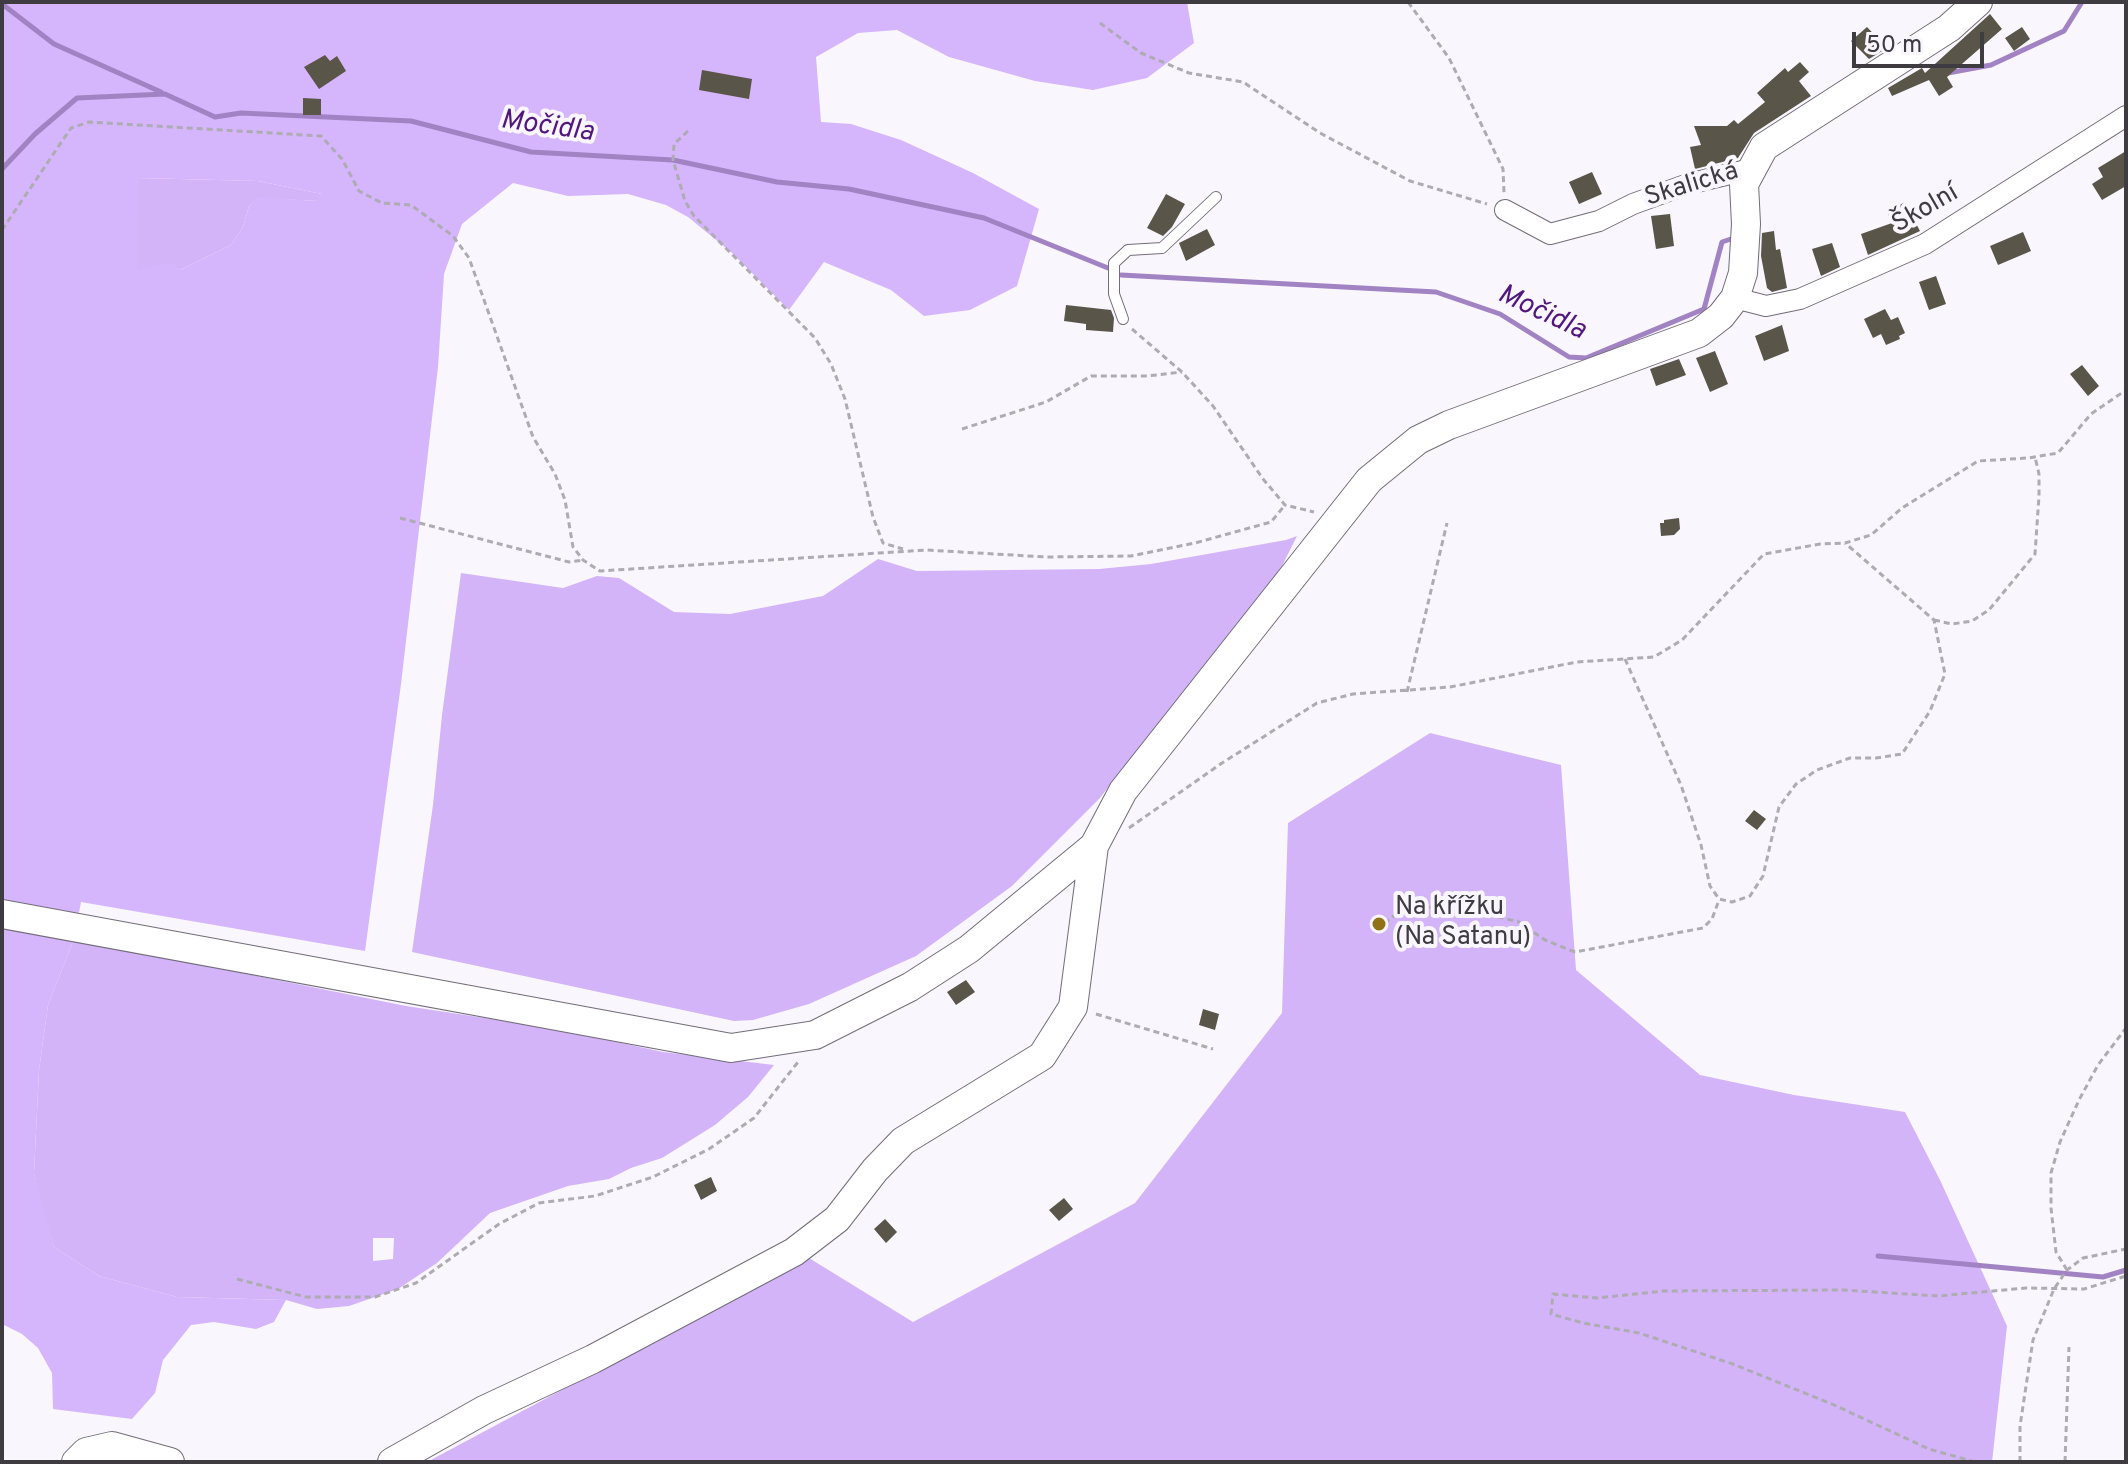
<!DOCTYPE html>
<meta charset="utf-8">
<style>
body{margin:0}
#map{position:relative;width:2128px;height:1464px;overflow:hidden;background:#f9f6fe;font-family:Overpass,sans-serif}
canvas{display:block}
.frame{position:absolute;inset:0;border:4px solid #3e3b41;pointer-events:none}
.scale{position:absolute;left:1852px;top:32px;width:132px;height:36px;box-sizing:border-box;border:4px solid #3e3b41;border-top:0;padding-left:10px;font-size:24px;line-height:28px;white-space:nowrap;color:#3e3b41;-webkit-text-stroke:6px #f9f6fe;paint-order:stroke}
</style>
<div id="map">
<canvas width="2128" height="1464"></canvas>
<div class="frame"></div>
<div class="scale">50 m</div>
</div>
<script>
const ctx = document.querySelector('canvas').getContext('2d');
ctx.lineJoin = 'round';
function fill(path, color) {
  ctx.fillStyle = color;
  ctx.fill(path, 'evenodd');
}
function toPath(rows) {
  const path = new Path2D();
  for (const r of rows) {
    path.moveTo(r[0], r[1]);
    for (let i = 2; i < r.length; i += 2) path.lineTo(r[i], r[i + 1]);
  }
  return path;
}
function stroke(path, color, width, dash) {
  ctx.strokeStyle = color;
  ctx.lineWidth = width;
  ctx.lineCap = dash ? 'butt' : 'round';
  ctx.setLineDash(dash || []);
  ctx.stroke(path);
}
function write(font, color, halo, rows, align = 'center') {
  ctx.font = font + ' Overpass,sans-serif';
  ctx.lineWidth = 8;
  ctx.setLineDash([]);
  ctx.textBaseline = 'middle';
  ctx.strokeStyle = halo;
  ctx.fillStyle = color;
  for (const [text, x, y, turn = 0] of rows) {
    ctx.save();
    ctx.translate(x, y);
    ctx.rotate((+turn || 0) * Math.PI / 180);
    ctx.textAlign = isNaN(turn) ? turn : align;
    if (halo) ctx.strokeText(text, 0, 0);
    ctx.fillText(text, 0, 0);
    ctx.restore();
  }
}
fill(toPath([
 [138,178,258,181,322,194,318,201,257,198,249,206,243,227,231,245,180,270,136,270],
 [1297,536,1277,576,1099,799,1012,886,916,956,809,1004,753,1020,734,1021,412,952,433,805,442,715,461,573,563,588,597,576,619,578,674,612,730,614,823,596,878,559,917,571,1099,569,1151,564,1286,540],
 [1430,733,1561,765,1576,970,1700,1075,1794,1095,1905,1112,1940,1180,2007,1326,1992,1462,427,1462,809,1258,913,1322,1135,1203,1282,1013,1288,823],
 [74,939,406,1006,557,1029,663,1052,774,1065,748,1097,715,1125,662,1158,631,1168,609,1179,568,1186,490,1213,437,1263,398,1289,349,1306,317,1309,286,1300,177,1297,99,1276,54,1247,44,1216,34,1173,39,1070,48,1005],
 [373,1238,394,1238,393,1259,373,1261]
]), '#d3b4f9');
fill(toPath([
 [2,2,1187,2,1194,43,1147,78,1093,90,1035,81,949,57,897,30,858,33,816,57,821,122,851,124,901,140,973,173,1039,209,1017,286,970,310,924,316,891,290,824,262,789,310,732,253,688,217,666,205,628,194,568,196,513,183,462,224,444,274,438,367,401,684,365,951,81,902,74,939,48,1005,39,1070,34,1173,54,1247,99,1276,177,1297,286,1300,274,1322,256,1329,214,1322,191,1325,163,1360,155,1393,132,1419,53,1409,52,1373,38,1348,22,1334,2,1324],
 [139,178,258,181,322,194,317,201,257,197,249,206,243,227,231,245,180,270,174,264,162,264,137,270]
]), '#d5b5fc');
stroke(toPath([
 [2,4,54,44,161,92],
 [1948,73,1991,65,2064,31,2082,2],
 [2,169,35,134,77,98,165,94,215,117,241,113,411,121,531,152,673,160,777,182,849,189,984,218,1108,268],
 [1121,275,1436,292,1500,314,1569,357,1586,358,1704,309,1722,242,1734,238],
 [1878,1256,2103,1277,2126,1270]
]), '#a183c3', 5);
fill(toPath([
 [1990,14,2002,29,1947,77,1953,87,1939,96,1929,80,1892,96,1888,88,1922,68,1925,73],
 [1867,27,1887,48,1869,59,1851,41],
 [2022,27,2030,39,2014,51,2005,38],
 [325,55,330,61,337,56,346,71,319,89,304,67],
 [1800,62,1809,72,1799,81,1811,96,1754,133,1738,158,1695,169,1690,147,1701,145,1694,126,1727,126,1734,120,1738,124,1765,102,1757,93,1785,68,1788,72],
 [702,70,752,79,749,99,699,90],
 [303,98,321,99,321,115,303,115],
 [2126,151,2126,186,2102,200,2092,184,2103,177,2098,168],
 [1592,172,1602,194,1579,204,1569,182],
 [1166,194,1185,204,1172,227,1163,236,1147,228],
 [1905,202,1920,231,1868,255,1861,234,1892,223,1887,212],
 [1670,214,1674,246,1656,249,1651,216],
 [1207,229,1215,245,1186,261,1179,243],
 [1774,231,1776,250,1780,249,1787,288,1772,292,1767,288,1761,256,1762,233],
 [2023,232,2031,251,1998,265,1990,246],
 [1832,243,1840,267,1821,276,1812,249],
 [1936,276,1946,304,1929,310,1919,282],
 [1066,305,1111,310,1114,318,1113,332,1086,330,1086,324,1064,321],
 [1885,309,1891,320,1898,317,1905,333,1899,336,1900,339,1886,345,1881,334,1873,338,1864,319],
 [1782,325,1789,351,1764,361,1755,336],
 [1715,351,1728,384,1710,392,1696,358],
 [1679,359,1686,375,1656,386,1650,369],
 [2082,365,2099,386,2088,396,2070,374],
 [1679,518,1680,529,1674,535,1661,536,1660,523,1664,523,1664,520],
 [1754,810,1766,819,1757,830,1745,821],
 [966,980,975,992,956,1005,947,992],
 [1203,1009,1219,1014,1215,1030,1199,1025],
 [711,1177,717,1191,701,1200,694,1185],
 [1064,1198,1073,1209,1059,1221,1049,1210],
 [885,1219,897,1232,886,1243,874,1229]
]), '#5a5549');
const lane = toPath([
 [1123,319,1114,294,1114,263,1128,250,1162,248,1216,197]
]);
const street = toPath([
 [1505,210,1550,234,1599,221,1633,204,1688,184,1751,169],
 [1735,298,1766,306,1800,299,1925,244,2126,116]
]);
const secondary = toPath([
 [2,914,731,1048,815,1035,910,987,969,949,1094,846],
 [76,1462,86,1452,112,1446,170,1462],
 [392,1462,484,1410,593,1359,794,1252,837,1219,875,1170,903,1141,1042,1056,1073,1007,1094,846,1123,791,1369,480,1418,440,1449,425,1699,333,1721,316,1735,298,1743,273,1746,224,1744,184,1764,147,1949,28,1978,2]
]);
stroke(lane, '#726d78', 12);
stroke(street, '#726d78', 22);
stroke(secondary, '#726d78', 30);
stroke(toPath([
 [1408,2,1449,58,1503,169,1504,193],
 [1100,23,1141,53,1189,73,1243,82,1320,133,1410,181,1487,204],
 [688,131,674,144,673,160,685,201,694,216,815,338,831,364,845,399,873,517,883,543,903,549],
 [2,230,71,128,89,122,321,136,342,159,359,191,382,203,411,205,453,236,469,258,533,437,555,474,565,500,573,547,583,560,600,571,926,550,1046,557,1131,556,1195,543,1271,522,1285,505],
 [1132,329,1182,372,1213,406,1263,479,1285,505,1314,512],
 [962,429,1046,402,1091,376,1147,376,1182,372],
 [400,518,569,562,583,560],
 [1934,620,1952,624,1972,621,1989,610,2035,554,2039,496,2039,474,2035,457],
 [1625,659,1681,785,1701,845,1710,886,1719,899,1732,902,1750,896,1763,876,1779,807,1796,784,1817,770,1850,758,1876,758,1902,754,1930,711,1945,674,1934,620,1845,543],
 [1407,692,1447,523],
 [1129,828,1222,763,1317,703,1353,694,1450,687,1577,662,1654,657,1682,640,1764,554,1820,544,1845,543,1871,535,1902,508,1978,461,2028,458,2058,453,2091,414,2126,390],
 [1377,930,1403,908,1438,907,1478,916,1491,915,1519,922,1545,940,1575,952,1703,928,1712,919,1719,900],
 [1096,1014,1213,1049],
 [2067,1270,2056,1252,2051,1208,2051,1173,2060,1142,2079,1100,2098,1065,2126,1028],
 [237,1279,306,1297,375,1297,416,1283,499,1224,539,1203,595,1196,653,1177,709,1149,754,1118,798,1062],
 [1975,1462,1929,1449,1832,1404,1733,1364,1639,1333,1583,1323,1551,1314,1553,1294,1597,1298,1664,1291,1843,1290,1938,1296,2026,1288,2084,1289,2126,1276],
 [2020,1462,2020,1426,2033,1340,2054,1289,2067,1270,2083,1258,2126,1249],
 [2065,1462,2069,1347]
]), '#aeabb3', 3, [6, 4]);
stroke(lane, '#fff', 10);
stroke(street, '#fff', 20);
stroke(secondary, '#fff', 28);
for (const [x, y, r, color] of [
 [1379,924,8,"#927016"]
]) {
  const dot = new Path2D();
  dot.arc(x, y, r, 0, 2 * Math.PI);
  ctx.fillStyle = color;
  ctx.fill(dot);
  stroke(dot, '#f9f6fe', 3);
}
write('26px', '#3e3b41', '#f9f6fe', [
 ["Skalická",1692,186,-17],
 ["Školní",1926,210,-30]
]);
write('26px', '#3e3b41', '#f9f6fe', [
 ["Na křížku",1395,909],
 ["(Na Satanu)",1395,939]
], 'left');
write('italic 28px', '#51177d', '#f9f6fe', [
 ["Močidla",547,128,8],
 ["Močidla",1541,314,25]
]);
</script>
